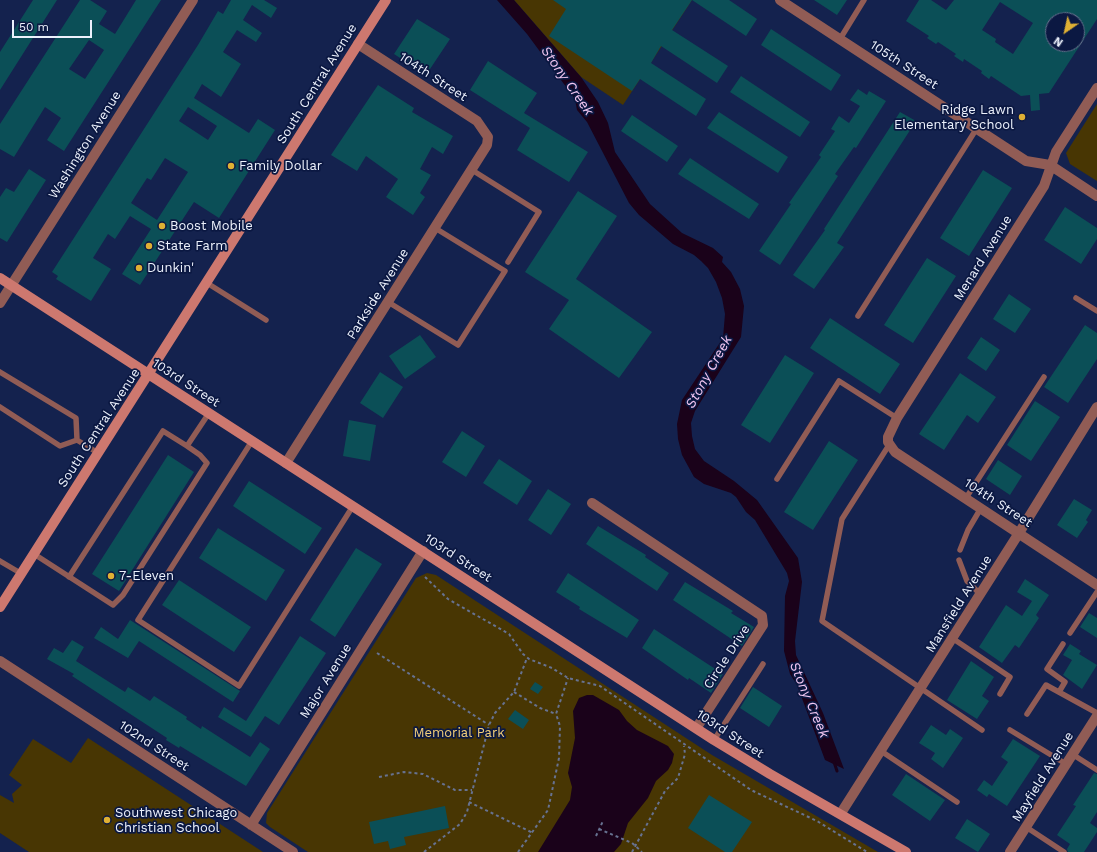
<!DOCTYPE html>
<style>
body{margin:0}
#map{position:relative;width:1097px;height:852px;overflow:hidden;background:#14224e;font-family:"Work Sans",sans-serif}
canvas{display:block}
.north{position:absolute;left:1045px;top:12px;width:40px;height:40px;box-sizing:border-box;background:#0b1842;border:1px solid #656f8c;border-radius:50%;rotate:214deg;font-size:11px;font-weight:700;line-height:16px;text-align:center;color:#ecf1fc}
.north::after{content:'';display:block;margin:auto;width:14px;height:18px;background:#dfb034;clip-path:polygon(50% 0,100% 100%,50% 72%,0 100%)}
.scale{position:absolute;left:12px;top:20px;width:80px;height:18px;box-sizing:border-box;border:2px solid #ecf1fc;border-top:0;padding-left:5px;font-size:12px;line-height:14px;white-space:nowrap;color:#ecf1fc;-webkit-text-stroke:3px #0b1842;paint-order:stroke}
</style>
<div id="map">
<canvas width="1097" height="852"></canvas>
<div class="north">N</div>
<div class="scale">50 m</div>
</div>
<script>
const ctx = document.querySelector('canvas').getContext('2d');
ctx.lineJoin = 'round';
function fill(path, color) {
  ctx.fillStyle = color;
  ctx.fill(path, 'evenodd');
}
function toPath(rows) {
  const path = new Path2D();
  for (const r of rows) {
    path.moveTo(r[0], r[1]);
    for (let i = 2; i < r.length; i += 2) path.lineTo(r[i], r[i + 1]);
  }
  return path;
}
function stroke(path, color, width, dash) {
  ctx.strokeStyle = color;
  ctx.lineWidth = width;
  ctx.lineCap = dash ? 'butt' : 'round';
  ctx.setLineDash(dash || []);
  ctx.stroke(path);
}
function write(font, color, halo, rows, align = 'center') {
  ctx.font = font + ' "Work Sans",sans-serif';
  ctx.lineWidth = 3.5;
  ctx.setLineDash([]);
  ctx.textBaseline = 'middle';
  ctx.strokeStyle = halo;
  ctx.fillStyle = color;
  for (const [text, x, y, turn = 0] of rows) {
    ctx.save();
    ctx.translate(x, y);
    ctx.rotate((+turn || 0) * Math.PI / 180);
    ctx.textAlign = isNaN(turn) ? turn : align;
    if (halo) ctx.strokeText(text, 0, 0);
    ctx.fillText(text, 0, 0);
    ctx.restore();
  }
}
fill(toPath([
 [514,0,692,0,623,105,581,77],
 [1097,104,1097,181,1070,164,1066,153],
 [427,573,436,575,712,755,878,852,308,852,270,827,266,823,267,813,416,578],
 [88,738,263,852,29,852,0,833,0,795,14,803,12,794,22,785,9,775,33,739,71,763]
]), '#483603');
fill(toPath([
 [497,0,514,0,581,77,598,102,608,123,615,152,650,204,682,233,713,248,723,257,722,262,731,272,740,289,744,306,741,337,695,411,691,423,692,436,695,449,704,461,734,481,757,500,798,558,802,582,795,641,796,655,823,713,844,769,825,760,797,685,790,674,784,651,785,596,789,581,787,573,755,520,746,512,736,497,731,493,704,484,694,477,682,455,678,439,677,424,682,400,723,338,725,314,722,298,716,282,708,268,701,261,694,255,673,244,639,215,629,203,587,122,577,110,575,99,527,34],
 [587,695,593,695,619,710,627,721,637,730,668,746,674,754,672,763,668,770,656,781,648,798,628,823,621,844,614,852,538,852,570,800,572,787,568,773,575,738,573,711,579,698]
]), '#1a021a');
stroke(toPath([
 [834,762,837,771]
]), '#1a021a', 3);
fill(toPath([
 [33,0,57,0,0,90,0,52],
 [80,0,90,0,107,11,99,24,115,34,136,0,161,0,64,151,47,140,61,118,45,107,14,157,0,149,0,124],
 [89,40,104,50,85,79,69,69],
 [231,0,264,0,277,8,271,18,252,5,243,20,262,33,256,42,237,30,223,52,241,64,227,87,221,97,202,84,194,98,249,133,258,119,275,130,219,218,194,202,140,285,122,274,151,229,130,216,115,239,108,234,93,258,111,269,91,301,56,279,58,276,52,272,198,45,218,11,223,14],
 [188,107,217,126,208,140,179,121],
 [165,158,188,172,157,220,131,203,147,178,151,180],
 [553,0,729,0,757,19,746,36,692,0,672,30,728,66,717,83,661,46,651,63,706,99,696,116,640,79,632,91,549,36,566,9],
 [814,0,847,0,837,15],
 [919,0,931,0,946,10,954,0,1097,0,1097,19,1049,93,1039,94,1040,110,1031,111,1030,95,1021,96,991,76,989,79,981,73,982,71,964,59,963,62,954,56,956,54,938,42,936,44,927,38,929,36,906,21],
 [1000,2,1033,23,1013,54,995,42,996,39,982,30],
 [1053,20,1077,20,1077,44,1053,44],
 [417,19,450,39,426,75,394,54],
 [771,29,841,75,831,91,761,45],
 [488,61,537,93,524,113,588,152,569,182,517,150,530,128,470,90],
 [741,76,810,122,800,137,730,92],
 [378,85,414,108,412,112,453,136,443,154,432,147,420,169,431,175,420,193,425,197,413,215,386,197,398,179,366,156,357,171,331,155],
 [858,89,867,95,869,91,886,101,856,148,854,147,835,174,838,176,780,265,759,251,791,204,789,203,821,157,819,155,835,131,831,129,839,116,849,123,860,106,850,100],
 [719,112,788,157,778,173,707,128],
 [900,112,916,121,837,243,844,247,814,289,793,275,825,230,824,229],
 [632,115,678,146,667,162,621,131],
 [690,158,759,204,749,219,678,174],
 [29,169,46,180,7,242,0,238,0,197,6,188,14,192],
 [983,170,1012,188,969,256,940,238],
 [578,191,617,216,576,279,652,332,619,378,549,329,569,300,525,272],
 [1065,207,1097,228,1097,239,1081,264,1044,240],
 [927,258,956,276,913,343,884,325],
 [1009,294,1031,309,1015,333,993,319],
 [830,318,900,364,880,394,810,348],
 [1085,325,1097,333,1097,359,1068,403,1044,387],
 [420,335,436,357,405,379,389,356],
 [981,337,1000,350,986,371,967,358],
 [785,355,814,373,770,443,741,425],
 [380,372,403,387,383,418,360,403],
 [960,373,996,397,978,423,967,415,944,450,919,434],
 [1035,401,1060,417,1031,461,1007,445],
 [349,420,376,425,370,461,343,456],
 [462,431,485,446,466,477,442,462],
 [829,441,858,460,813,530,784,512],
 [168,455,194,472,119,591,92,574],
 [499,459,532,481,517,505,483,483],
 [998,460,1022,476,1010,495,986,479],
 [249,481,322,528,305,554,233,506],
 [548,489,571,504,551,535,528,520],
 [1074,499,1092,510,1086,520,1088,522,1077,538,1057,525],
 [598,526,646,555,645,557,669,573,657,591,586,544],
 [218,528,285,570,266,601,199,558],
 [356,548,382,564,335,637,310,620],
 [568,573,639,620,627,638,579,609,580,607,556,592],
 [1025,579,1049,595,1036,615,1039,618,1019,648,1015,645,1002,663,979,647,1006,605,1022,616,1032,601,1017,592],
 [179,580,251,627,234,652,162,605],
 [685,582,733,611,731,613,754,627,742,646,673,600],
 [1089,613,1097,618,1097,638,1080,627],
 [130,620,240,691,233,702,139,641,128,658,94,638,101,627,118,639],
 [654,629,723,674,711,693,689,678,688,680,642,648],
 [300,636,326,653,279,725,265,716,251,737,218,717,224,707,246,721],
 [72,640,84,647,76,661,125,692,128,687,150,701,154,696,187,717,186,719,201,729,202,726,250,757,260,742,270,749,246,786,180,746,179,748,166,740,167,738,72,676,74,674,47,659,54,648,63,653],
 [1070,644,1081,651,1079,654,1097,665,1082,689,1063,675,1072,660,1063,655],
 [971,661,994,677,982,696,989,701,977,719,947,700],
 [535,682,543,687,538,694,530,689],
 [753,687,782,706,769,727,740,708],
 [515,710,529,720,523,729,508,719],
 [931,725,946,735,950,729,963,738,943,768,931,759,935,753,919,743],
 [1013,739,1040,756,1007,806,989,794,987,797,977,790,984,780,992,786,1008,762,1001,757],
 [1094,773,1097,774,1097,812,1090,823,1097,828,1097,832,1084,852,1068,852,1067,849,1070,844,1057,835,1076,806,1073,805],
 [906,774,945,800,930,821,892,795],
 [709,795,752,822,732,852,725,852,688,828],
 [445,806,449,828,404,837,406,845,390,849,388,841,374,844,369,822],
 [967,819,990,834,978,852,955,838]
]), '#0b4f57');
stroke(toPath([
 [425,577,448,599,509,634,523,654,529,659,552,668,568,678,600,686,751,790,817,821,867,852],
 [377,653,489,725],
 [514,692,540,708,556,714],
 [379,777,404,772,423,774,455,790,472,790],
 [469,802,533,833],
 [599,829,632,843,642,852],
 [596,836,603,821],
 [424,852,460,824,467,812,489,725,495,713,514,692,527,658],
 [518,852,548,810,559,758,560,726,556,714,568,678],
 [632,852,665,791,678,778,685,754,684,746]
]), '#677291', 2, [3, 3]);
stroke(toPath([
 [840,39,864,0],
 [472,170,539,212,508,262],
 [207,283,266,320],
 [1076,298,1097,311],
 [388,302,458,345,505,271,435,228],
 [858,316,977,128],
 [0,372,76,418,77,440,98,453],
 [0,407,60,446,77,440],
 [252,441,138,620,239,686,353,506],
 [889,445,842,519,822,621,982,730],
 [777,479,839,381,897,418],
 [966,498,1044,377],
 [960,550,968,530,981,508],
 [34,554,113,605,123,595,207,463,200,455,187,446,209,413],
 [959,560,967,581,980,594],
 [0,561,22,574],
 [69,577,163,431,187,446],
 [1070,633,1097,592],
 [952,638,1010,677,1000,694],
 [1059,692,1065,682,1047,669,1063,644],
 [1027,714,1046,685,1097,713],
 [1010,730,1066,764],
 [714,740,763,664],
 [881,751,957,802],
 [1072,754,1097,770],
 [1026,827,1064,852]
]), '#915c55', 5.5);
stroke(toPath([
 [780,0,1026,161,1050,165,1097,196],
 [1097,88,1056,152,1044,186,897,418,888,437,888,442,895,452,1097,585],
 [0,303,193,0],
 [286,463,487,145,488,137,477,121,358,44],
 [592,503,762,616,763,625,697,727],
 [0,661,293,852],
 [841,813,1019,533,1097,407],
 [251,825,423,551],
 [1010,852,1097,716]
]), '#915c55', 10);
stroke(toPath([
 [0,278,714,740,770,774,906,852],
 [0,607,386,0]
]), '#cd786f', 10);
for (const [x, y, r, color] of [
 [1022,117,4,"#dfb034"],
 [231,166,4,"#dfb034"],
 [162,226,4,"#dfb034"],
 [149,246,4,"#dfb034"],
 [139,268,4,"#dfb034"],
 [111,576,4,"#dfb034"],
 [107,820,4,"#dfb034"]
]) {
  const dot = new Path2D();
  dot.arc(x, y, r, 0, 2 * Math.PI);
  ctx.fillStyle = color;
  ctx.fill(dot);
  stroke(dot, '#0b1842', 1.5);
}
write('13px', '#ecf1fc', '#0b1842', [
 ["105th Street",904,65,33],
 ["104th Street",433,77,33],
 ["South Central Avenue",317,84,-58],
 ["Washington Avenue",85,145,-58],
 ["Menard Avenue",983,258,-58],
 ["Parkside Avenue",378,294,-58],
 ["103rd Street",186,383,33],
 ["South Central Avenue",99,428,-57],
 ["104th Street",998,503,33],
 ["103rd Street",458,558,33],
 ["Mansfield Avenue",959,604,-58],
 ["Circle Drive",727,657,-57],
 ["Major Avenue",326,681,-58],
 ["103rd Street",730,734,33],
 ["102nd Street",154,746,33],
 ["Mayfield Avenue",1043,777,-58]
]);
write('13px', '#ecf1fc', '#0b1842', [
 ["Ridge Lawn",1014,110,"right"],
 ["Elementary School",1014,125,"right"],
 ["Family Dollar",239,166],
 ["Boost Mobile",170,226],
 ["State Farm",157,246],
 ["Dunkin'",147,268],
 ["7-Eleven",119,576],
 ["Southwest Chicago",115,813],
 ["Christian School",115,828]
], 'left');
write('13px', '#f5d07a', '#0b1842', [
 ["Memorial Park",459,733]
]);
write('italic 14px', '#f3c7f2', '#0b1842', [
 ["Stony Creek",567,81,55],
 ["Stony Creek",709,372,-61],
 ["Stony Creek",809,700,67]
]);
</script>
